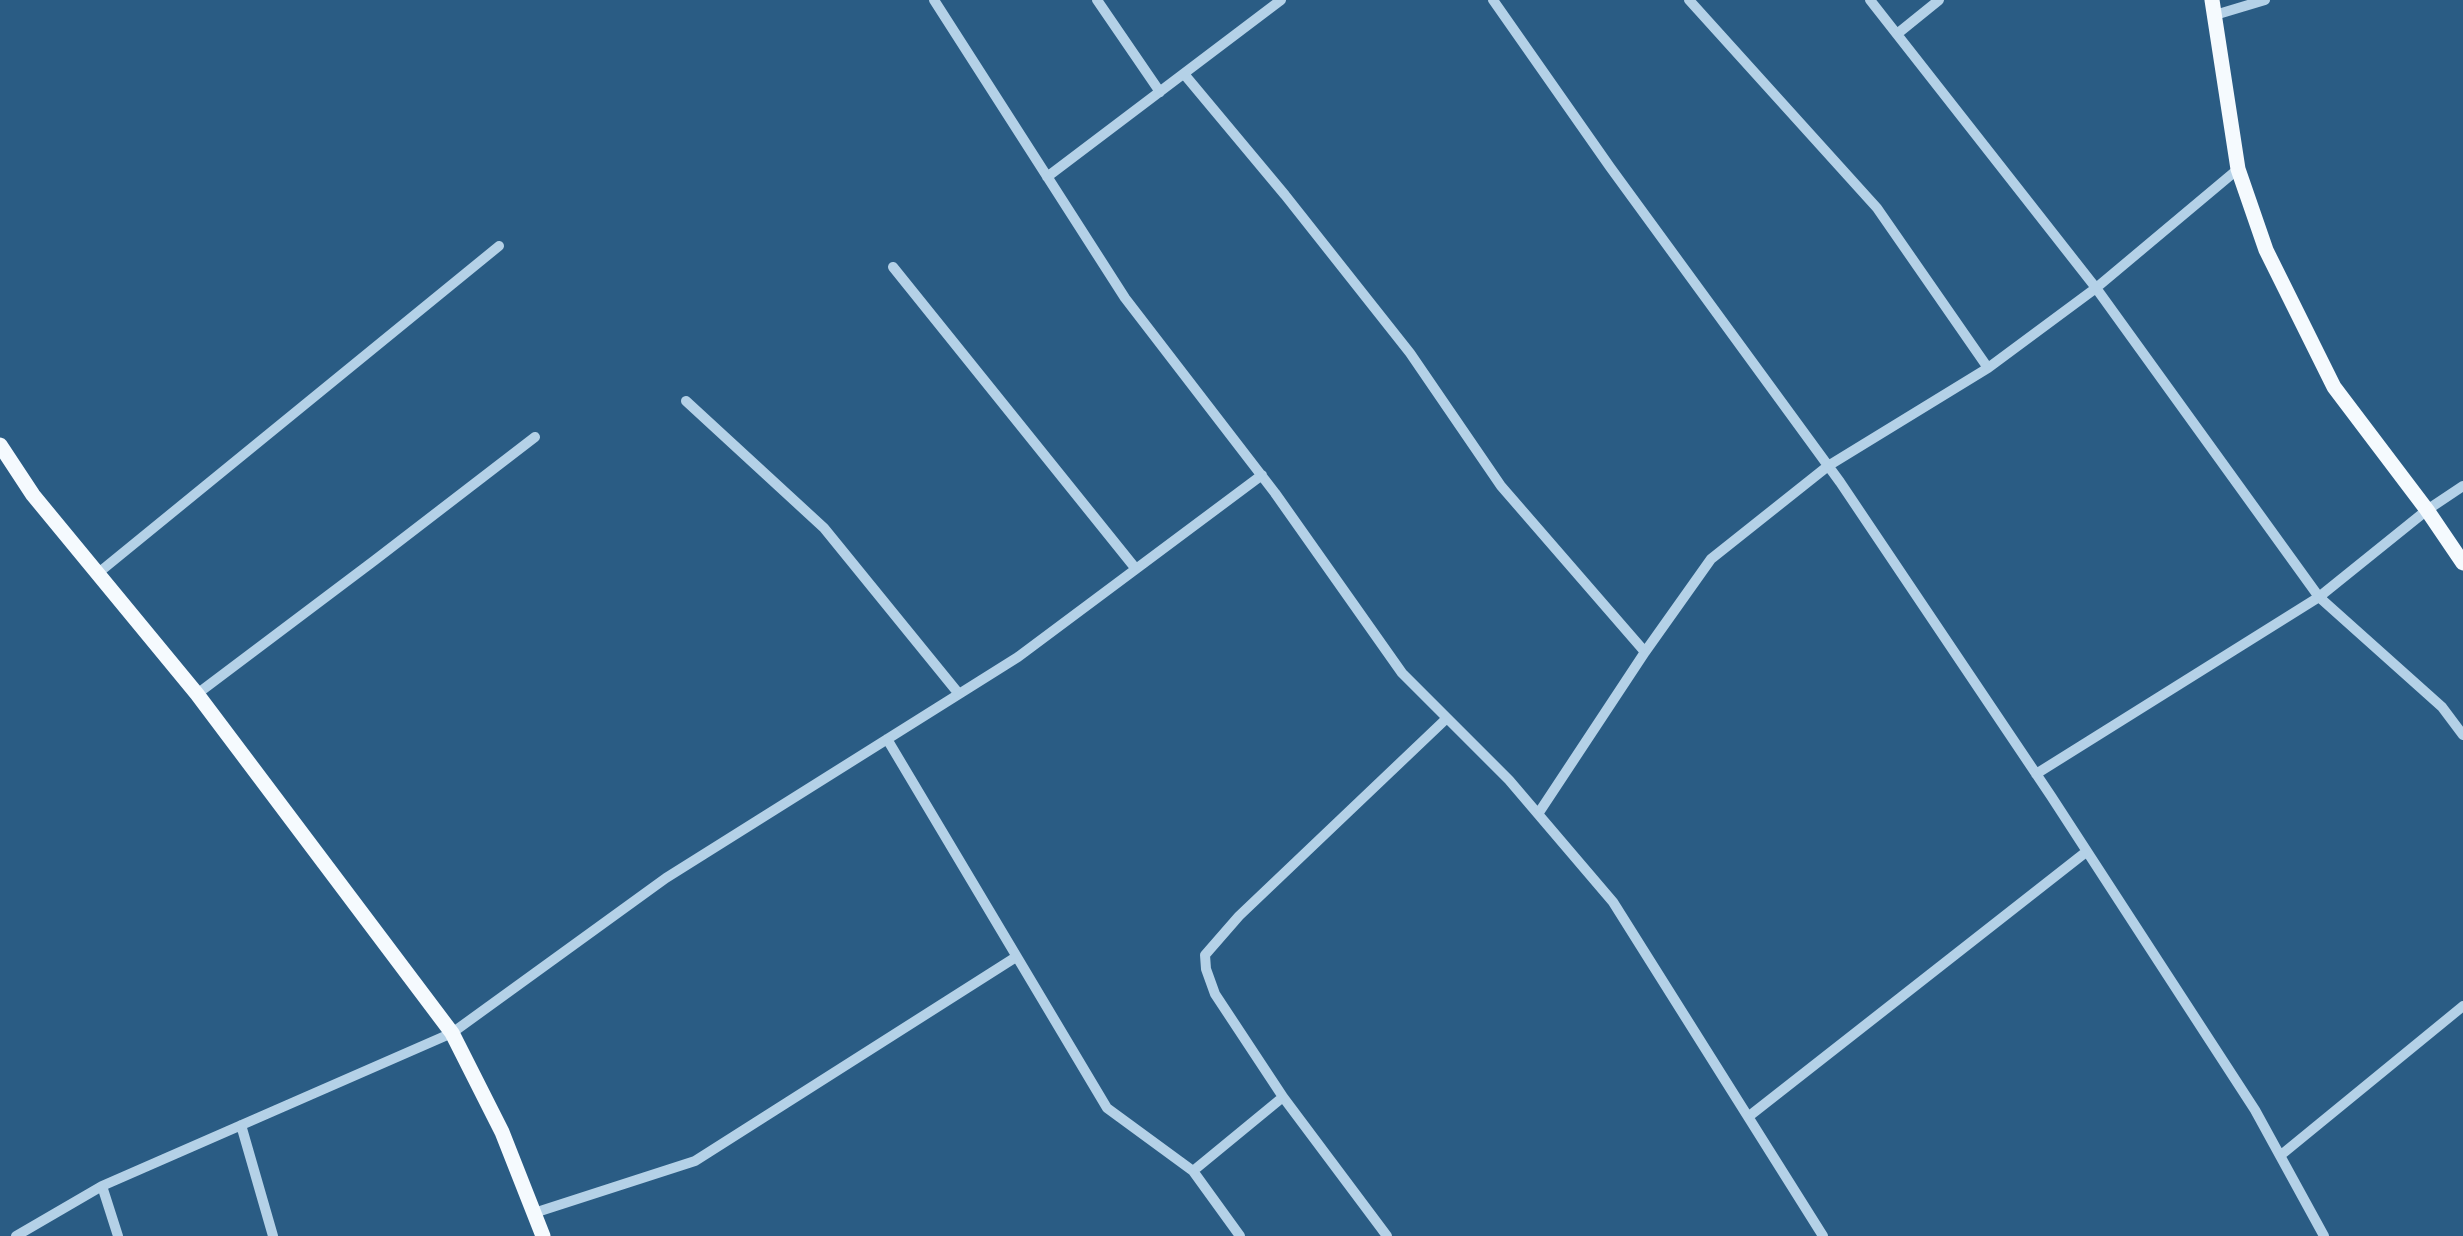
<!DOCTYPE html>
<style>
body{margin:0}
canvas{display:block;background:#2a5c84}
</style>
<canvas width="2463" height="1236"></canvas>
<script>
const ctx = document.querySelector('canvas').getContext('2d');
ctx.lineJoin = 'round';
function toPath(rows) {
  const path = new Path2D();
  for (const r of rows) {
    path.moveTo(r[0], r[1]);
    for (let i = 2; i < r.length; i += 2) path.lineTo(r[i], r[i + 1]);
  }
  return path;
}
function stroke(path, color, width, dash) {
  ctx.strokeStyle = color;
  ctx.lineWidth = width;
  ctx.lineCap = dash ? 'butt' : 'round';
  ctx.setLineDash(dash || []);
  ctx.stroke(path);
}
stroke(toPath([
 [934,0,1125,298,1275,493,1402,673,1509,780,1613,902,1823,1236],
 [1097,0,1160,92],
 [1493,0,1610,167,1840,482,2051,796,2255,1110,2324,1236],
 [1689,0,1877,208,1988,368],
 [1870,0,2096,288,2319,597,2442,707,2463,735],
 [2215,15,2265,0],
 [1897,34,1939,0],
 [1184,74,1285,195,1410,353,1501,486,1645,652],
 [1047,177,1281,0],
 [893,267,1136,569],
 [686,401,824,528,959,694],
 [97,574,499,246],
 [197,694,375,560,535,437],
 [887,739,1107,1108,1193,1171,1240,1236],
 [2036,774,2319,597,2427,510,2463,486],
 [1538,814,1645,652,1711,559,1828,466,1988,368,2096,288,2238,169],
 [1748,1117,2086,852],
 [241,1125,273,1236],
 [2281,1155,2463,1006],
 [1193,1171,1283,1097],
 [102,1186,118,1236],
 [534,1213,695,1161,1016,957],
 [16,1236,102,1186,452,1033,666,878,1018,657,1262,475],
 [1387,1236,1283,1097,1215,994,1206,969,1205,955,1239,916,1447,718]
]), '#b4d1e7', 10);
stroke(toPath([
 [2212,0,2238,169,2266,250,2334,387,2427,510,2463,563],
 [0,445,33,495,197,694,452,1033,502,1132,543,1236]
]), '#f5fafe', 15);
</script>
